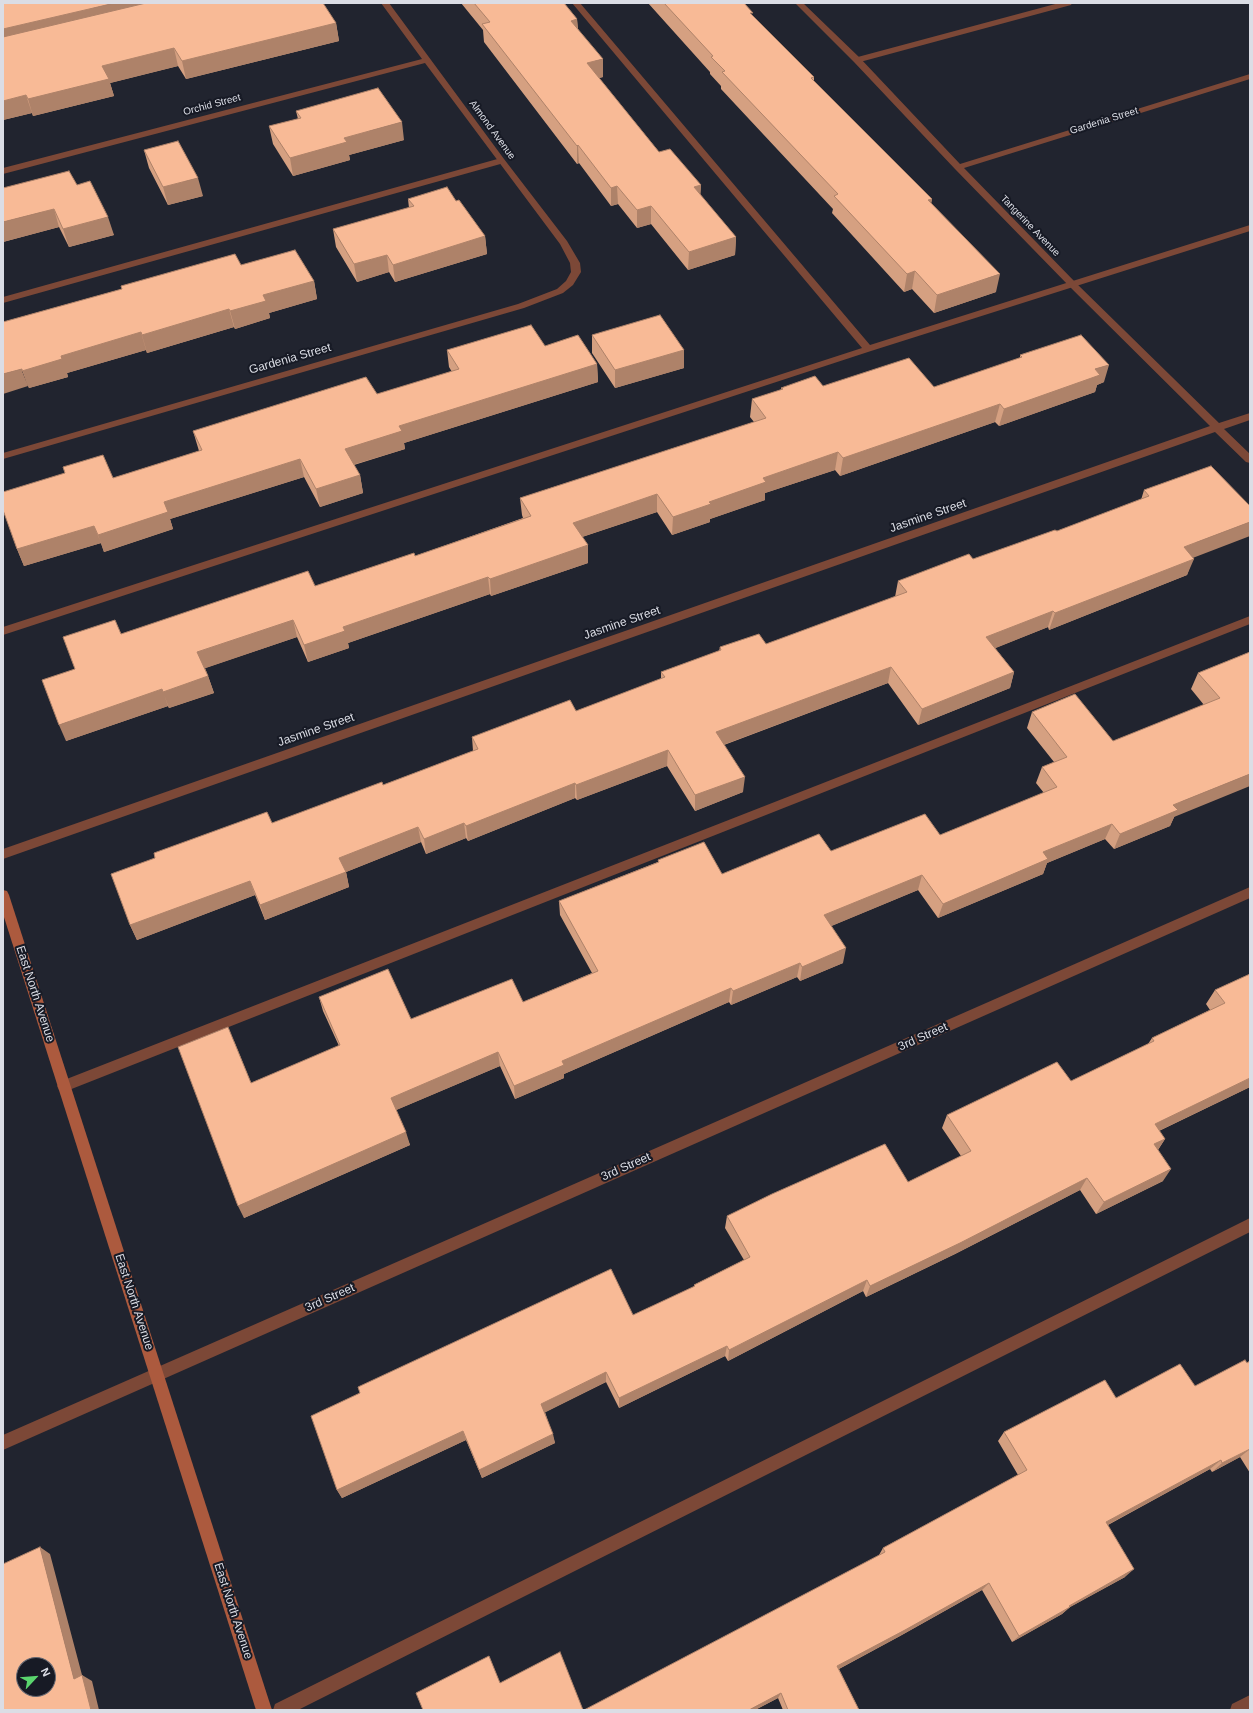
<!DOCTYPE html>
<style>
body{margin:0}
#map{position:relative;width:1253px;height:1713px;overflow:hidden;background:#21242f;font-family:Arial,sans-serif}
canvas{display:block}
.frame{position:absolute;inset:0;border:4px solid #dbdde5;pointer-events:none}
.north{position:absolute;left:16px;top:1657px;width:40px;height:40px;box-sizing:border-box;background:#171a25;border:1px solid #656872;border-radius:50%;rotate:64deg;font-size:11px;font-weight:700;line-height:16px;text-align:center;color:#dbdde5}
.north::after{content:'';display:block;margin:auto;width:14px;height:18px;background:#5ad56e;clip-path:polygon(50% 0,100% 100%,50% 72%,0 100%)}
</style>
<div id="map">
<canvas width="1253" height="1713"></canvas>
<div class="frame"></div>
<div class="north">N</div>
</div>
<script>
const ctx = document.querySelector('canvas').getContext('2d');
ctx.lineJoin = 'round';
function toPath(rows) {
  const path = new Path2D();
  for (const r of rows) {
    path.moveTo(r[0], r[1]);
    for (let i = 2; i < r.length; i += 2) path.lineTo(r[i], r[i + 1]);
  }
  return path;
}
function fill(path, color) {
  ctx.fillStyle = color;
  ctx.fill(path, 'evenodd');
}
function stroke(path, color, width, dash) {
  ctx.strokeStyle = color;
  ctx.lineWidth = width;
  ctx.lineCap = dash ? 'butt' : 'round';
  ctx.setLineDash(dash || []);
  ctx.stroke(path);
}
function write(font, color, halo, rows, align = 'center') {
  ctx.font = font + ' Arial,sans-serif';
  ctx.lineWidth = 4;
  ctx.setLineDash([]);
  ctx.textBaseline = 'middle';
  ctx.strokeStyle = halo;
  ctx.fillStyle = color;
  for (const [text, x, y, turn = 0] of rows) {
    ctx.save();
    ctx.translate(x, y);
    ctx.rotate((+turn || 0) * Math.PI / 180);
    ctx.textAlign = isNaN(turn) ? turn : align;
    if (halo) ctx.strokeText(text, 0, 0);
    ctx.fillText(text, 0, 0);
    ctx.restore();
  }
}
fill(toPath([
 [572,3,580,3,870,345,1250,225,1250,231,871,351,3,635,3,627,862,348,572,3],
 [1059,3,1072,3,1071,5,860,62,857,62,853,60,854,58,1059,3],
 [501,158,505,161,504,163,3,303,3,297,501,158],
 [1250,616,1250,624,69,1090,64,1092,59,1090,57,1086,59,1082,1250,616],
 [1250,1218,1250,1232,298,1710,273,1710,275,1704,1250,1218]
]), '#7c4837');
fill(toPath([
 [381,3,389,3,504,159,567,241,580,263,581,272,573,285,563,293,524,308,3,459,3,453,518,304,557,289,566,281,571,272,570,263,560,244,425,63,3,174,3,168,422,59,381,3],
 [795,3,803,3,860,58,960,164,1250,74,1250,79,964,168,1076,283,1219,423,1250,413,1250,420,1224,429,1250,454,1250,463,1246,462,1215,432,3,859,3,849,1210,426,1070,287,955,169,854,62,795,3],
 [1250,887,1250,898,3,1450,3,1435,1250,887],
 [1250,1695,1250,1710,1230,1710,1232,1704,1250,1695]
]), '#7c4837');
fill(toPath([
 [3,890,7,891,9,895,272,1710,256,1710,3,914,3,890]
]), '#ac5a3e');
fill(toPath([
 [3,3,336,23,339,41,186,79,178,66,110,83,114,96,33,116,32,113,3,120],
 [461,3,564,3,577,19,578,29,603,77,599,78,659,152,701,185,700,195,736,237,735,255,688,270,651,224,637,228,618,204,611,206,579,163,577,164,484,42,483,30],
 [648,3,744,3,752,16,814,77,814,81,932,199,931,203,996,292,934,313,912,289,904,292,832,213,833,209,721,89,721,86,710,74,710,72],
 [296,111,404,140,349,155,350,160,293,176,273,144,269,126,298,119],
 [144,150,203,196,168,205,149,168],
 [77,185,114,235,69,247,59,227,3,242],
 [408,199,456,201,485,236,487,254,395,282,389,272,357,282,336,247,333,229,409,208],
 [241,265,314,281,317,299,269,313,270,318,235,329,234,327,147,353,146,350,67,373,68,377,29,388,3,322,122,289,121,286],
 [592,335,684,350,684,368,615,388,592,353],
 [545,346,597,364,598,382,404,443,405,449,354,465,360,475,363,493,320,507,304,477,170,519,173,529,104,552,101,543,24,566,17,549,113,478,199,451,193,431,377,394,452,372,449,367,447,350],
 [1020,355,1104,382,1097,385,1095,392,999,426,995,422,840,476,835,470,765,493,765,500,710,519,710,522,672,535,657,512,582,537,588,545,588,563,491,596,490,594,348,643,349,648,308,662,297,637,205,668,208,676,214,693,169,708,168,706,66,741,75,669,121,634,315,586,415,556,523,518,522,515,520,498,754,422,750,417,752,399,781,390,781,388,823,386,934,387,1020,358],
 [1211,466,1193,558,1187,575,1049,630,1048,627,995,648,1014,672,1010,688,918,725,888,683,724,745,743,792,695,811,667,766,577,800,575,798,468,841,466,838,426,854,421,842,346,872,349,887,265,920,255,895,137,940,130,925,272,823,383,785,473,751,472,737,576,711,661,679,661,672,719,651,720,647,766,644,895,597,898,581,973,559,1057,531,1141,500,1144,490],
 [1250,652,1170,826,1114,849,1105,839,1047,863,1043,874,938,918,918,890,831,926,843,963,800,981,797,977,731,1005,729,1002,564,1074,564,1078,515,1099,500,1066,396,1110,410,1145,244,1218,234,1041,251,1083,339,1046,323,1011,319,997,411,1019,523,1002,592,973,560,915,559,901,658,862,658,860,722,874,831,851,940,835,1044,793,1036,783,1042,767,1054,762,1027,728,1032,712,1113,741,1204,705,1191,689,1198,673],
 [1250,974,1250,1087,1159,1131,1165,1139,1158,1150,1163,1181,1096,1214,1080,1190,955,1254,866,1297,863,1291,728,1361,725,1356,619,1408,606,1382,545,1412,555,1443,482,1478,466,1440,342,1498,337,1490,633,1315,694,1287,694,1285,744,1260,725,1228,727,1216,908,1182,961,1156,942,1128,947,1115,1071,1081,1148,1044,1152,1038,1210,1010,1206,1004,1215,990],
 [1250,1361,1250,1473,1240,1457,1212,1472,1210,1469,1108,1525,1125,1577,1070,1607,1062,1614,1012,1642,982,1590,900,1636,839,1669,859,1710,783,1710,778,1698,755,1710,879,1555,883,1548,1018,1475,998,1441,1004,1432,1116,1398,1195,1386]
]), '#d5a081');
fill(toPath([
 [115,3,194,3,3,48,3,29],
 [577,19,578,37,571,21],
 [336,23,339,41,186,79,182,61],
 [174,48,178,66,110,83,114,96,33,116,28,99,102,66],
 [603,59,603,77,587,81,587,63],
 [26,95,32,113,3,120,3,101],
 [402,122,404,140,349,155,350,160,293,176,290,158,344,138],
 [578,145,579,163,577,164,577,146],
 [198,178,203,196,168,205,163,187],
 [701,185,700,203,694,187],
 [617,186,618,204,611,206,611,188],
 [932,199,929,217,928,200],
 [651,206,651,224,637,228,637,210],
 [54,209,59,227,3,242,3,222],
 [108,217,114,235,69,247,63,229],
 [485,236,487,254,395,282,393,265],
 [736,237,735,255,688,270,689,252],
 [387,255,389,272,357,282,354,264],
 [915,271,912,289,904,292,907,274],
 [1000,274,996,292,934,313,937,295],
 [314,281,317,299,269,313,270,318,235,329,230,311,263,295],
 [229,309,234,327,147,353,142,335],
 [141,332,146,350,67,373,68,377,29,388,22,371,61,356],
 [684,350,684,368,615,388,615,370],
 [597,364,598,382,404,443,405,449,349,466,345,449,399,426],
 [1109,365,1104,382,1097,385,1095,392,999,426,1004,409,1095,369],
 [22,369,28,386,3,394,3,374],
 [1000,404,995,422,840,476,843,458],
 [838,452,835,470,765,493,765,500,710,519,710,522,672,535,673,517,709,502,763,478],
 [300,459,304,477,170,519,173,529,104,552,98,535,164,502],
 [360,475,363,493,320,507,316,489],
 [657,494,657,512,573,540,573,523],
 [1250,522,1250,536,1177,564,1184,547],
 [94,526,101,543,24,566,17,549],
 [588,545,588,563,491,596,490,579],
 [1194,559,1187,575,1049,630,1055,613],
 [488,577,490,594,348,643,349,648,308,662,304,645,343,627],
 [1053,611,1048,627,981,654,986,637],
 [293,620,297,637,203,669,197,652],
 [891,667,888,683,715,748,716,732],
 [1014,672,1010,688,918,725,922,709],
 [208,676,214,693,169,708,163,692],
 [162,689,168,706,66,741,59,725],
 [668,750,667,766,577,800,576,785],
 [1250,774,1250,786,1174,817,1170,826,1114,849,1120,834,1173,805],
 [745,777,743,792,695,811,695,795],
 [575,783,575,798,468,841,466,826],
 [464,823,466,838,426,854,424,839],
 [1112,824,1105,839,1047,863,1043,874,938,918,943,904,1043,852],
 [418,827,421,842,346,872,349,887,265,920,260,905,339,858],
 [922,875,918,890,822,930,824,915],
 [250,881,255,895,137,940,130,925],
 [846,948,843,963,800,981,802,967],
 [800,963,797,977,731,1005,733,991],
 [731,988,729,1002,564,1074,564,1078,515,1099,514,1086,562,1061],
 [498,1052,500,1066,394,1111,391,1098],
 [1250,1078,1250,1087,1146,1137,1155,1124],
 [406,1132,410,1145,244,1218,238,1206],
 [1165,1139,1157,1151,1154,1144],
 [1171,1169,1163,1181,1096,1214,1104,1202],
 [1087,1178,1080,1190,955,1254,866,1297,870,1286],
 [867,1280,863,1291,728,1361,729,1350],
 [727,1346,725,1356,619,1408,619,1398],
 [606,1372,606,1382,542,1414,541,1404],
 [463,1431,466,1440,342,1498,337,1490],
 [553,1434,555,1443,482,1478,479,1470],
 [1250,1449,1240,1457,1212,1472,1222,1463],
 [1221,1460,1210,1469,1098,1530,1106,1522],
 [40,1547,50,1554,82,1675,92,1681,99,1710,91,1710,74,1679],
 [1134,1569,1125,1577,1061,1612,1069,1606],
 [989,1583,982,1590,900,1636,833,1672,837,1666],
 [1070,1607,1062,1614,1012,1642,1019,1636],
 [781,1693,778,1698,755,1710,749,1710]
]), '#ae8269');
const building = toPath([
 [3,3,115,3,3,29,3,3],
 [146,3,323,3,336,23,182,61,174,48,102,66,109,79,28,99,26,95,3,101,3,37,146,3],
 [474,3,564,3,577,19,571,21,603,59,587,63,659,152,670,149,701,185,694,187,736,237,689,252,651,206,637,210,617,186,611,188,578,145,577,146,482,24,490,22,474,3],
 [664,3,744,3,753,13,750,13,814,77,811,78,932,199,928,200,1000,274,937,295,915,271,907,274,834,196,838,194,722,72,725,71,711,57,713,56,664,3],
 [378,88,402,122,344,138,347,142,290,158,269,126,301,118,296,111,378,88],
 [178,141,198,178,163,187,144,150,178,141],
 [69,171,77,185,90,181,108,217,63,229,54,209,3,222,3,188,69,171],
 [447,187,456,201,459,200,485,236,393,265,387,255,354,264,333,229,414,206,408,199,447,187],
 [295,250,314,281,263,295,266,301,230,311,229,309,142,335,141,332,61,356,62,359,22,371,22,369,3,374,3,322,122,289,121,286,235,254,241,265,295,250],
 [660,315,684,350,615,370,592,335,660,315],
 [531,325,545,346,578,335,597,364,399,426,402,431,345,449,360,475,316,489,300,459,164,502,168,512,98,535,94,526,17,549,3,510,3,492,65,473,63,467,103,455,113,478,202,450,193,431,366,377,377,394,459,369,447,350,531,325],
 [1081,335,1109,365,1095,369,1100,375,1004,409,1000,404,843,458,838,452,763,478,766,482,709,502,711,504,673,517,657,494,573,523,588,545,490,579,488,577,343,627,345,631,304,645,293,620,197,652,208,676,163,692,162,689,59,725,42,680,75,669,63,637,115,620,121,634,308,571,315,586,414,553,415,556,531,516,520,498,766,418,752,399,783,389,781,388,815,376,823,386,909,358,934,387,1022,357,1020,355,1081,335],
 [1211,466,1250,506,1250,522,1184,547,1194,559,1055,613,1053,611,986,637,1014,672,922,709,891,667,716,732,745,777,695,795,668,750,576,785,575,783,466,826,464,823,424,839,418,827,339,858,346,872,260,905,250,881,130,925,111,874,155,858,154,853,267,812,272,823,382,782,383,785,478,749,472,737,570,700,576,711,665,677,661,672,721,650,720,647,759,634,766,644,907,592,898,581,969,554,973,559,1055,530,1057,531,1149,496,1144,490,1211,466],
 [1250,652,1250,774,1173,805,1178,810,1120,834,1112,824,1043,852,1048,859,943,904,922,875,824,915,846,948,802,967,800,963,733,991,731,988,562,1061,564,1065,514,1086,498,1052,391,1098,406,1132,238,1206,178,1047,228,1027,251,1083,340,1045,319,997,388,969,411,1019,512,979,523,1002,598,971,559,901,659,862,658,860,704,842,722,874,819,834,831,851,925,814,940,835,1057,787,1042,767,1067,757,1032,712,1075,694,1113,741,1220,698,1198,673,1250,652],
 [1250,974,1250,1078,1155,1124,1165,1139,1154,1144,1171,1169,1104,1202,1087,1178,960,1243,870,1286,867,1280,729,1350,727,1346,619,1398,606,1372,541,1404,553,1434,479,1470,463,1431,337,1490,311,1416,360,1393,358,1387,611,1269,633,1315,695,1286,694,1285,750,1257,727,1216,772,1194,885,1144,908,1182,971,1151,947,1115,1057,1062,1071,1081,1154,1041,1152,1038,1225,1003,1215,990,1250,974],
 [1245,1360,1247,1363,1250,1361,1250,1449,1222,1463,1221,1460,1106,1522,1134,1569,1069,1606,1070,1607,1019,1636,989,1583,905,1630,837,1666,859,1710,788,1710,781,1693,749,1710,584,1710,885,1552,883,1548,1027,1470,1004,1432,1105,1380,1116,1398,1180,1364,1195,1386,1245,1360],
 [40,1547,74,1679,82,1675,91,1710,3,1710,3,1564,40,1547],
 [24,1665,48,1665,48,1689,24,1689,24,1665],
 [560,1652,583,1710,423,1710,416,1693,489,1656,500,1683,560,1652]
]);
fill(building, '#f8ba96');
stroke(building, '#ae8269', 1);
write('10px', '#dbdde5', '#171a25', [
 ["Orchid Street",212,105,-15],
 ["Gardenia Street",1104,121,-17],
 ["Almond Avenue",492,130,54],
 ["Tangerine Avenue",1030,226,46]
]);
write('12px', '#dbdde5', '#171a25', [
 ["Gardenia Street",290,359,-16],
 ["Jasmine Street",928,516,-19],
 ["Jasmine Street",622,623,-19],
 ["Jasmine Street",316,730,-19],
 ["East North Avenue",35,994,72],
 ["3rd Street",923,1037,-24],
 ["3rd Street",626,1167,-24],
 ["3rd Street",330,1298,-24],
 ["East North Avenue",134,1302,72],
 ["East North Avenue",233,1611,72]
]);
</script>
